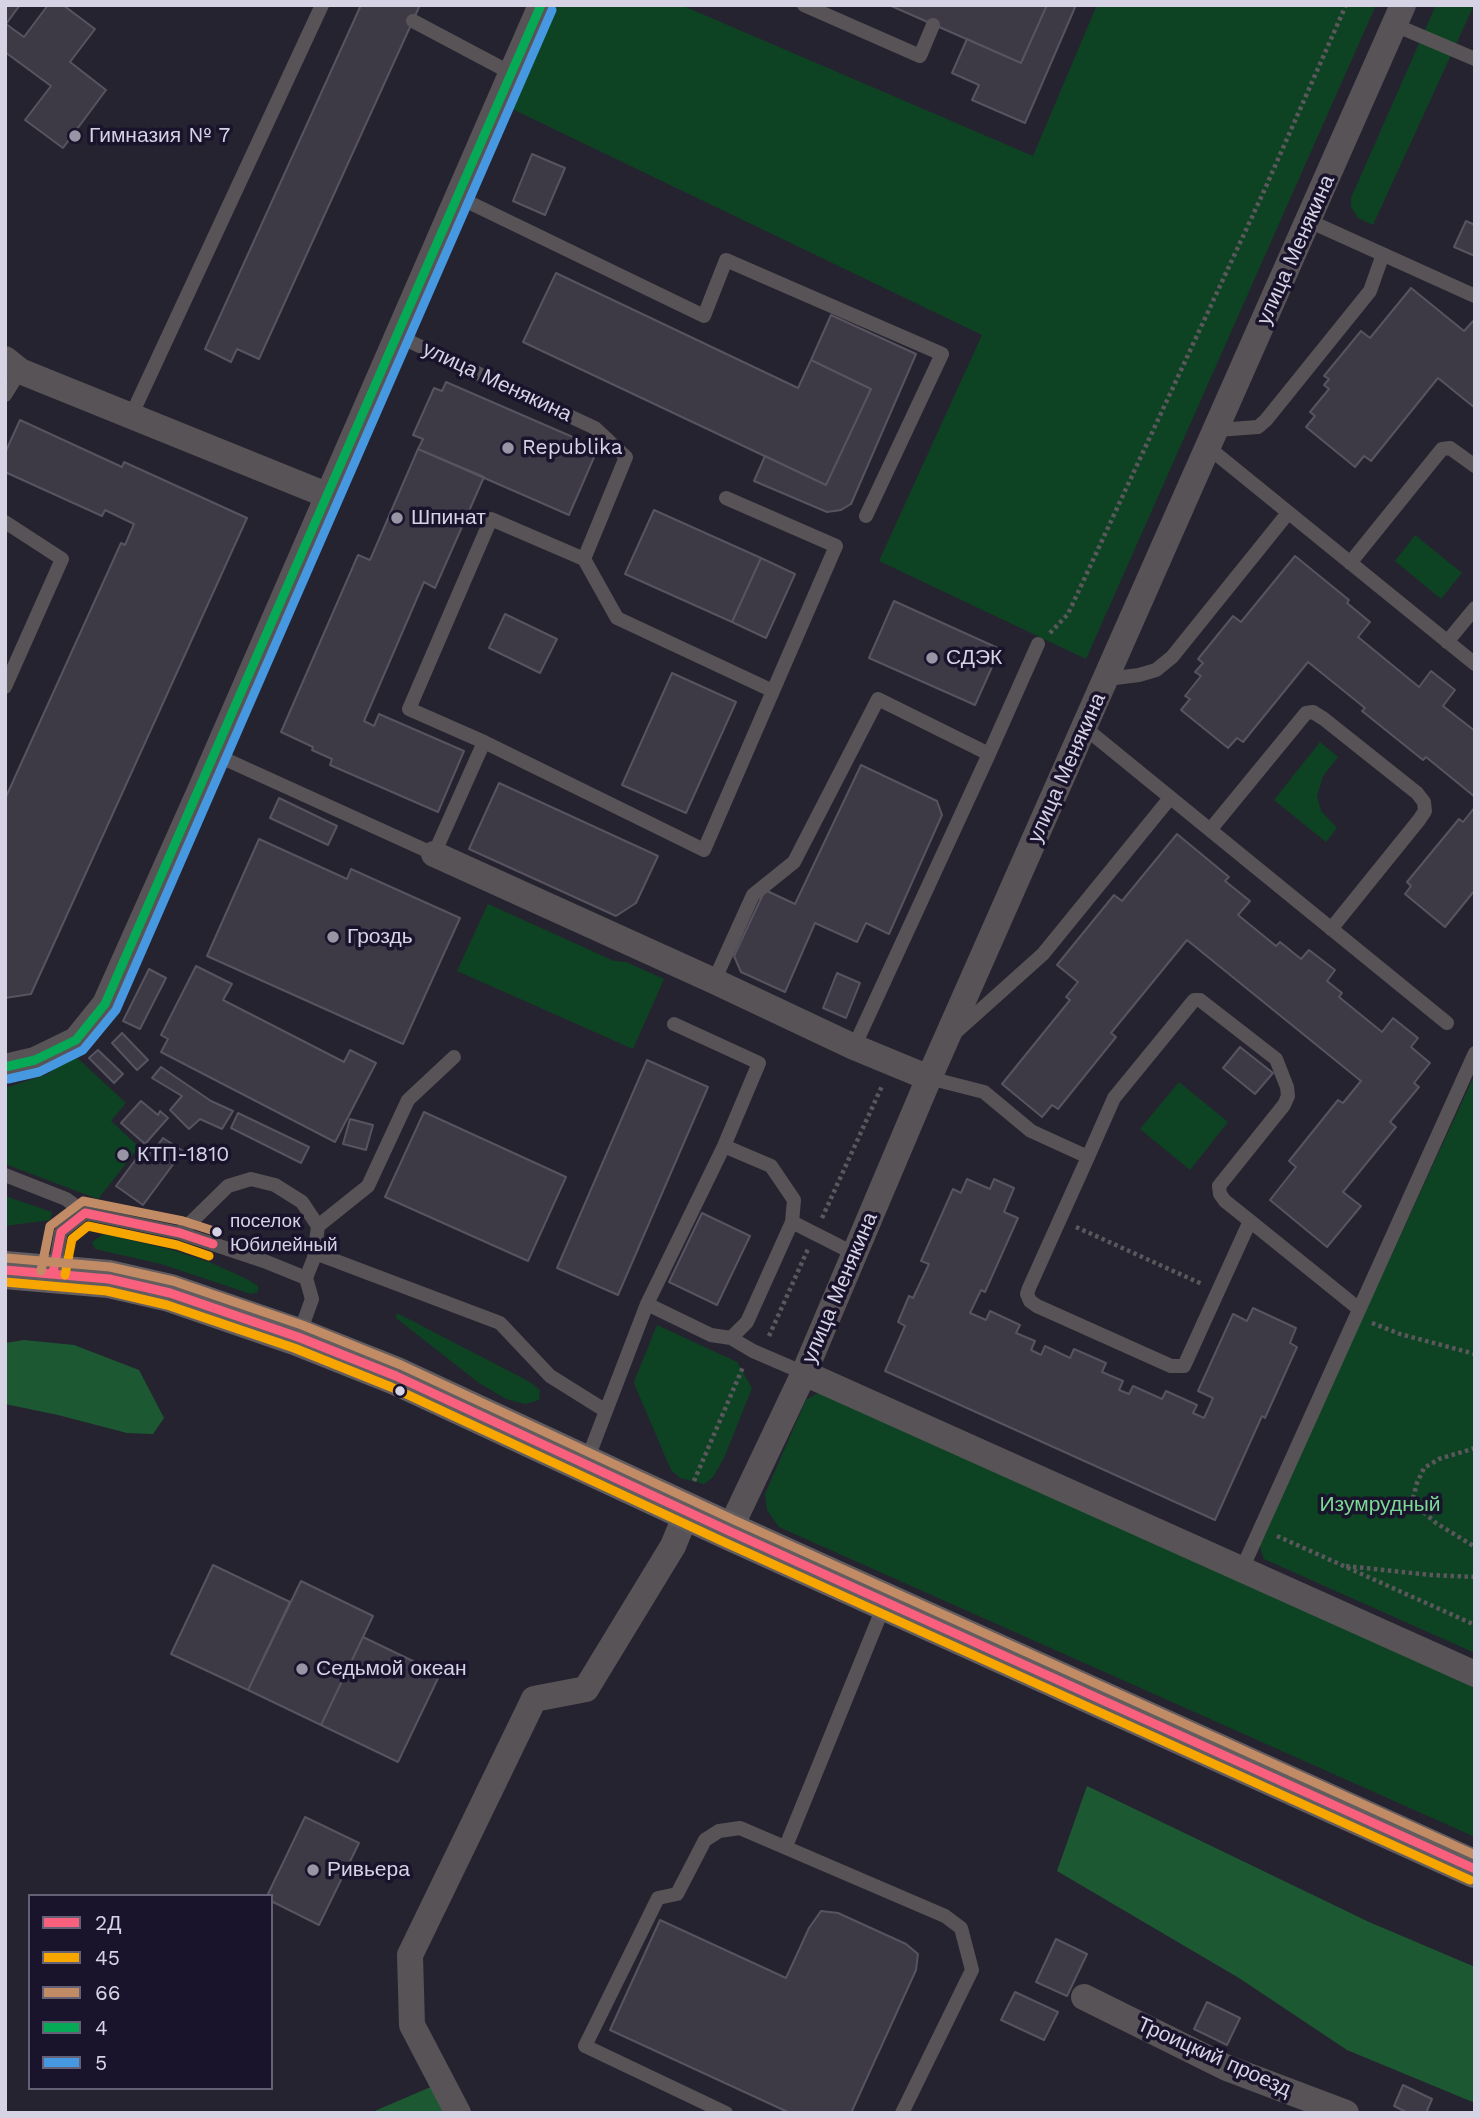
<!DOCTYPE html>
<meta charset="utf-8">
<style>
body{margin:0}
#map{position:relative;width:1480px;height:2118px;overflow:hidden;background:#262330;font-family:"Work Sans",sans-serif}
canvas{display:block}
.frame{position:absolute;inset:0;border:7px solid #d5d3e4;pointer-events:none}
.legend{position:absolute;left:28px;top:1894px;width:245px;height:196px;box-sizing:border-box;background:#19132c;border:2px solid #646076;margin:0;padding:9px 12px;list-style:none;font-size:21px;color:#d5d3e4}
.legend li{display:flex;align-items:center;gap:14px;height:35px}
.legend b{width:35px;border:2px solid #646076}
</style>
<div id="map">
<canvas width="1480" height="2118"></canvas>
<div class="frame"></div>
<ul class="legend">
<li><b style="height:9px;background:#f8607d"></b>2Д</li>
<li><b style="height:9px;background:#f7a600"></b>45</li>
<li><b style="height:9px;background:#c18c65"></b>66</li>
<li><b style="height:9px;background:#06aa56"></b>4</li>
<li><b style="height:9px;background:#4699e1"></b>5</li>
</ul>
</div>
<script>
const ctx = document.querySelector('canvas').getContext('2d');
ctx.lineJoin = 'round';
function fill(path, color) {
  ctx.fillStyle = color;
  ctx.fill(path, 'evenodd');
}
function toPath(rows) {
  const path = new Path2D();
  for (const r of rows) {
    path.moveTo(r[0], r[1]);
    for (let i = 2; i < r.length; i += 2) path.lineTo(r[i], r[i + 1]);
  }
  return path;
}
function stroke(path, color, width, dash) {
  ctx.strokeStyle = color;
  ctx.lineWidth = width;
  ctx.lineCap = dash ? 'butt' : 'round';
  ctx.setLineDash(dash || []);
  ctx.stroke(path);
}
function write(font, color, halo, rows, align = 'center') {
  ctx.font = font + ' "Work Sans",sans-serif';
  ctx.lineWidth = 7;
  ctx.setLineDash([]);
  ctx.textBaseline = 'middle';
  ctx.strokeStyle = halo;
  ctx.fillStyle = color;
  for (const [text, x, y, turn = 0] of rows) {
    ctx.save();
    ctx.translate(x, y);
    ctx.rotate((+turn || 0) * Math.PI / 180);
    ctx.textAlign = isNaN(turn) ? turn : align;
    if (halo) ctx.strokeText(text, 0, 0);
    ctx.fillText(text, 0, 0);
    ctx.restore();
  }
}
fill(toPath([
 [552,5,681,5,1033,156,1097,5,1376,5,1086,659,879,561,982,335,508,107],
 [1436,5,1474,5,1373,225,1358,218,1351,207,1351,198],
 [1415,535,1462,573,1441,599,1395,561],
 [1320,742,1338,757,1323,776,1317,796,1321,811,1337,828,1326,842,1274,800],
 [488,904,614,961,626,962,664,979,633,1049,457,971],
 [73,1054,126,1103,111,1121,139,1147,98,1199,5,1164,5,1088,48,1074],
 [1475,1074,1475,1653,1264,1559,1260,1547,1262,1535],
 [1179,1082,1228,1122,1190,1170,1140,1129],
 [5,1196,52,1212,50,1220,5,1226],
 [104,1234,169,1249,209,1262,247,1279,258,1286,258,1292,251,1294,161,1264,95,1249,92,1242],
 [397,1313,528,1381,540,1390,539,1400,525,1404,506,1399,479,1383,396,1318],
 [657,1325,737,1362,752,1388,724,1458,713,1477,704,1484,680,1478,671,1470,636,1388,634,1382],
 [816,1394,826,1394,1475,1682,1475,1837,779,1527,767,1510,765,1494,806,1400]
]), '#0d4323');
fill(toPath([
 [24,1340,74,1345,139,1370,164,1418,153,1434,127,1433,58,1415,5,1404,5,1343],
 [1087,1786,1369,1922,1475,1967,1475,2103,1347,2050,1239,1978,1057,1871],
 [433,2086,446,2113,370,2113]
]), '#1c5933');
const building = toPath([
 [5,5,20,5,6,24,24,37,48,5,63,5,95,29,70,62,106,90,63,148,25,120,51,86,5,52,5,5],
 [361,5,420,5,259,359,237,349,231,362,205,349,361,5],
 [889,5,1047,5,1021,63,889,5],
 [1047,5,1076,5,1025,123,972,100,979,85,952,73,967,39,1021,63,1047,5],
 [532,154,565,168,545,215,513,201,532,154],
 [1466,221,1475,225,1475,256,1454,247,1466,221],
 [556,273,798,388,811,360,871,389,826,485,523,342,556,273],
 [1411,288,1464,331,1475,319,1475,408,1438,378,1371,461,1364,456,1355,467,1306,427,1315,416,1310,412,1329,389,1324,385,1329,379,1324,376,1361,331,1370,338,1411,288],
 [831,315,916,354,851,504,841,510,827,512,754,481,765,456,826,485,871,389,811,360,831,315],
 [446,382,598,448,569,515,418,449,423,439,413,435,434,388,442,391,446,382],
 [20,420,122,467,124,462,247,518,31,994,5,998,5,799,121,543,125,545,134,524,105,510,102,516,5,472,5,453,20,420],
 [418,449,484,477,435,588,424,582,364,721,374,726,379,714,464,751,438,812,330,765,332,759,312,750,313,747,281,732,358,555,370,560,418,449],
 [654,510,761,558,732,622,625,574,654,510],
 [1295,556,1349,600,1347,603,1370,622,1358,637,1419,687,1431,671,1455,690,1443,706,1475,731,1475,797,1426,757,1423,760,1362,711,1365,708,1308,662,1243,742,1237,738,1228,748,1181,710,1190,699,1185,696,1201,676,1195,672,1203,663,1198,659,1233,616,1241,622,1295,556],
 [761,558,795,574,766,638,732,622,761,558],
 [894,601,1000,649,975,705,869,658,894,601],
 [505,614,557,639,540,673,489,648,505,614],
 [672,673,736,702,686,813,622,785,672,673],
 [861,765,937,801,942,815,889,934,866,923,857,942,815,923,785,992,741,972,734,956,765,890,795,904,861,765],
 [499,783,658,856,636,903,616,916,469,849,499,783],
 [279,798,337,826,328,845,270,818,279,798],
 [1475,807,1475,890,1445,927,1405,894,1411,886,1407,882,1459,819,1463,822,1475,807],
 [1177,834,1229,877,1225,881,1250,901,1238,915,1276,946,1280,942,1301,959,1309,950,1335,970,1327,981,1342,993,1339,997,1382,1032,1393,1018,1418,1038,1411,1047,1430,1063,1414,1083,1419,1087,1390,1122,1396,1127,1343,1192,1361,1206,1327,1247,1270,1200,1296,1167,1289,1161,1338,1100,1343,1103,1361,1081,1187,940,1111,1033,1116,1037,1058,1109,1052,1105,1042,1117,1002,1084,1070,1000,1066,997,1078,982,1057,965,1114,895,1122,901,1177,834],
 [259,839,347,879,351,869,460,918,403,1044,207,956,259,839],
 [196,966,232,984,223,1000,344,1062,350,1050,376,1063,335,1142,161,1052,168,1039,161,1035,196,966],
 [149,969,166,978,140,1029,123,1021,149,969],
 [837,973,860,983,846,1018,823,1008,837,973],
 [122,1033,148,1060,137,1070,112,1043,122,1033],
 [1240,1047,1273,1073,1255,1094,1223,1068,1240,1047],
 [98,1050,123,1074,114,1083,89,1058,98,1050],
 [647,1060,708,1087,618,1295,557,1268,647,1060],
 [161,1067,211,1101,233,1111,222,1129,200,1119,189,1129,170,1110,182,1096,152,1078,161,1067],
 [141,1101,158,1115,160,1111,168,1118,145,1144,121,1123,141,1101],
 [424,1112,566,1177,528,1261,385,1197,424,1112],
 [238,1113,309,1147,301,1163,231,1128,238,1113],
 [350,1119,373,1125,366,1150,343,1144,350,1119],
 [163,1138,183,1151,143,1205,116,1186,145,1147,152,1153,163,1138],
 [967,1179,990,1189,994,1179,1014,1188,1004,1212,1018,1218,985,1292,981,1290,970,1313,986,1320,990,1311,1020,1325,1016,1333,1035,1341,1031,1350,1041,1355,1045,1346,1070,1358,1074,1349,1106,1363,1102,1372,1123,1381,1119,1390,1129,1394,1133,1386,1162,1399,1166,1391,1197,1405,1193,1413,1204,1418,1213,1398,1198,1391,1233,1314,1247,1321,1253,1308,1296,1328,1290,1343,1297,1347,1265,1418,1262,1416,1215,1520,885,1371,905,1326,898,1322,909,1296,913,1298,929,1264,921,1261,953,1189,961,1193,967,1179],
 [702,1213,750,1236,717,1305,669,1282,702,1213],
 [213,1565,290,1602,248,1690,171,1654,213,1565],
 [301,1581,373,1616,321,1725,248,1690,301,1581],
 [363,1637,440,1674,398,1762,321,1725,363,1637],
 [305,1817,359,1843,319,1925,271,1901,271,1896,267,1896,305,1817],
 [821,1911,838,1913,906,1944,918,1954,916,1970,851,2113,790,2113,610,2030,660,1920,786,1978,809,1928,821,1911],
 [1056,1939,1087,1954,1067,1996,1036,1982,1056,1939],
 [1015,1992,1058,2012,1044,2040,1001,2020,1015,1992],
 [1207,2002,1240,2018,1227,2045,1194,2029,1207,2002],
 [1403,2085,1432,2099,1426,2113,1408,2113,1394,2106,1403,2085]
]);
fill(building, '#3d3a46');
stroke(building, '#575460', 2);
stroke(toPath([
 [1050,633,1068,614,1264,191,1346,5],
 [822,1218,882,1086],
 [1076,1227,1202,1284],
 [1372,1323,1400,1334,1475,1354],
 [769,1336,808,1249],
 [1475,1448,1439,1459,1424,1468,1417,1483,1413,1498,1420,1509,1436,1523,1475,1547],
 [694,1481,743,1367],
 [1277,1536,1475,1625],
 [1346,1566,1431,1575,1475,1577]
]), '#5b585d', 4.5, [3.5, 3.5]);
stroke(toPath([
 [804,5,920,56,933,25],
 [413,21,511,73],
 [1395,25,1475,59],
 [458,197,704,316,726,260,942,354,866,516],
 [1309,221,1475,296],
 [398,336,595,428,626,457,584,559],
 [5,395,20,371],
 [131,416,322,5],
 [1217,430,1258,427,1266,420,1370,291,1383,254],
 [1209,448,1475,664],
 [726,498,836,546,773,691,704,850,484,742,409,709,491,519,584,559,617,618,773,691],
 [5,522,62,559,5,687],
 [1350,563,1442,449,1450,448,1475,466],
 [1447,642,1475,608],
 [1107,679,1139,675,1156,670,1172,657,1288,513],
 [1085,728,1447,1023],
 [989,754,1038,644],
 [216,755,434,854,484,742],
 [1210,830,1306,713,1313,712,1324,719,1417,793,1424,802,1425,811,1419,820,1331,929],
 [714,981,753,895,794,862,878,699,989,754,854,1047],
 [956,1032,1043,954,1170,798],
 [929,1078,984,1092,1031,1131,1088,1157,1114,1098,1190,1005,1194,1000,1200,1000,1276,1059,1287,1087,1288,1096,1284,1105,1219,1186,1220,1194,1225,1201,1250,1221],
 [724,1146,771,1166,794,1200,792,1222,855,1254],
 [1088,1157,1029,1288,1027,1294,1030,1301,1037,1306,1171,1366,1184,1366,1250,1221,1359,1309],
 [5,1175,66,1199,85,1213,180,1233,264,1261,306,1278],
 [318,1226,368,1186,408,1100,454,1057],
 [180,1233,228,1186,251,1179,275,1185,302,1202,318,1226,314,1258,306,1278,312,1299,299,1335],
 [315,1253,500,1323,550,1376,606,1411],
 [54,1273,61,1232,85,1213],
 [647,1304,711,1335,731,1338,747,1322,792,1222],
 [731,1338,753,1351,804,1373],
 [586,1463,647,1304,724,1146,759,1063,674,1024],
 [1242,1569,1475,1053],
 [786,1846,885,1603],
 [726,2113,585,2046,658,1898,677,1894,705,1840,719,1831,740,1828,945,1916,961,1928,972,1970,902,2113]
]), '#585356', 14);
stroke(toPath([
 [5,359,20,371,329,496],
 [434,854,714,981,854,1047,929,1078],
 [5,1067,35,1060,76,1040,105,1004,198,795,541,5],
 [804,1373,1475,1674],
 [729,1531,804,1373,929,1078,1403,5],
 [1084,1997,1227,2068,1346,2113],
 [458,2113,412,2025,410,1955,534,1699,586,1689,673,1546,687,1512]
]), '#585356', 26);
stroke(toPath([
 [5,1270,109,1279,170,1293,298,1337,396,1376,729,1531,1475,1869]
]), '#645d60', 38);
stroke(toPath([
 [5,1270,109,1279,170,1293,298,1337,396,1376,729,1531,1475,1869],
 [53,1273,61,1232,85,1213,180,1233,213,1244]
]), '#f8607d', 9);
stroke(toPath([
 [65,1275,72,1239,88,1226,177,1245,209,1256],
 [5,1282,107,1291,167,1305,294,1348,391,1387,724,1542,1470,1880]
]), '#f7a600', 9);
stroke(toPath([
 [6,1258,110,1267,173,1281,302,1325,401,1365,734,1520,1475,1855],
 [41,1271,50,1226,83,1201,183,1221,217,1232]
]), '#c18c65', 9);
stroke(toPath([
 [5,1067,35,1060,76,1040,105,1004,541,5]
]), '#06aa56', 9);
stroke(toPath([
 [8,1079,39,1072,83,1050,116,1010,552,10]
]), '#4699e1', 9);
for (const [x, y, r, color] of [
 [75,136,7,"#9895a5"],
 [508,448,7,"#9895a5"],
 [397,518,7,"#9895a5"],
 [932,658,7,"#9895a5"],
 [333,937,7,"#9895a5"],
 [123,1155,7,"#9895a5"],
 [217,1232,6,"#d5d3e4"],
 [400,1391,6,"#d5d3e4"],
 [302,1669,7,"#9895a5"],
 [313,1870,7,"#9895a5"]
]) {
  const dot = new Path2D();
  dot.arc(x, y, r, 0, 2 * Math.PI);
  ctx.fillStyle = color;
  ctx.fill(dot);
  stroke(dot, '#19132c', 2.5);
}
write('19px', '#d5d3e4', '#19132c', [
 ["поселок",230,1221],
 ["Юбилейный",230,1245]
], 'left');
write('21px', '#d5d3e4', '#19132c', [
 ["Гимназия № 7",89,136],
 ["Republika",522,448],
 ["Шпинат",411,518],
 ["СДЭК",946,658],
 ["Гроздь",347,937],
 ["КТП-1810",137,1155],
 ["Седьмой океан",316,1669],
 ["Ривьера",327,1870]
], 'left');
write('21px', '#d5d3e4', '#19132c', [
 ["улица Менякина",1296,250,-66],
 ["улица Менякина",497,382,25],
 ["улица Менякина",1067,768,-66],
 ["улица Менякина",840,1288,-67],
 ["Троицкий проезд",1214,2057,24]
]);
write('21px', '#7cd994', '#19132c', [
 ["Изумрудный",1380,1505]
]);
</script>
